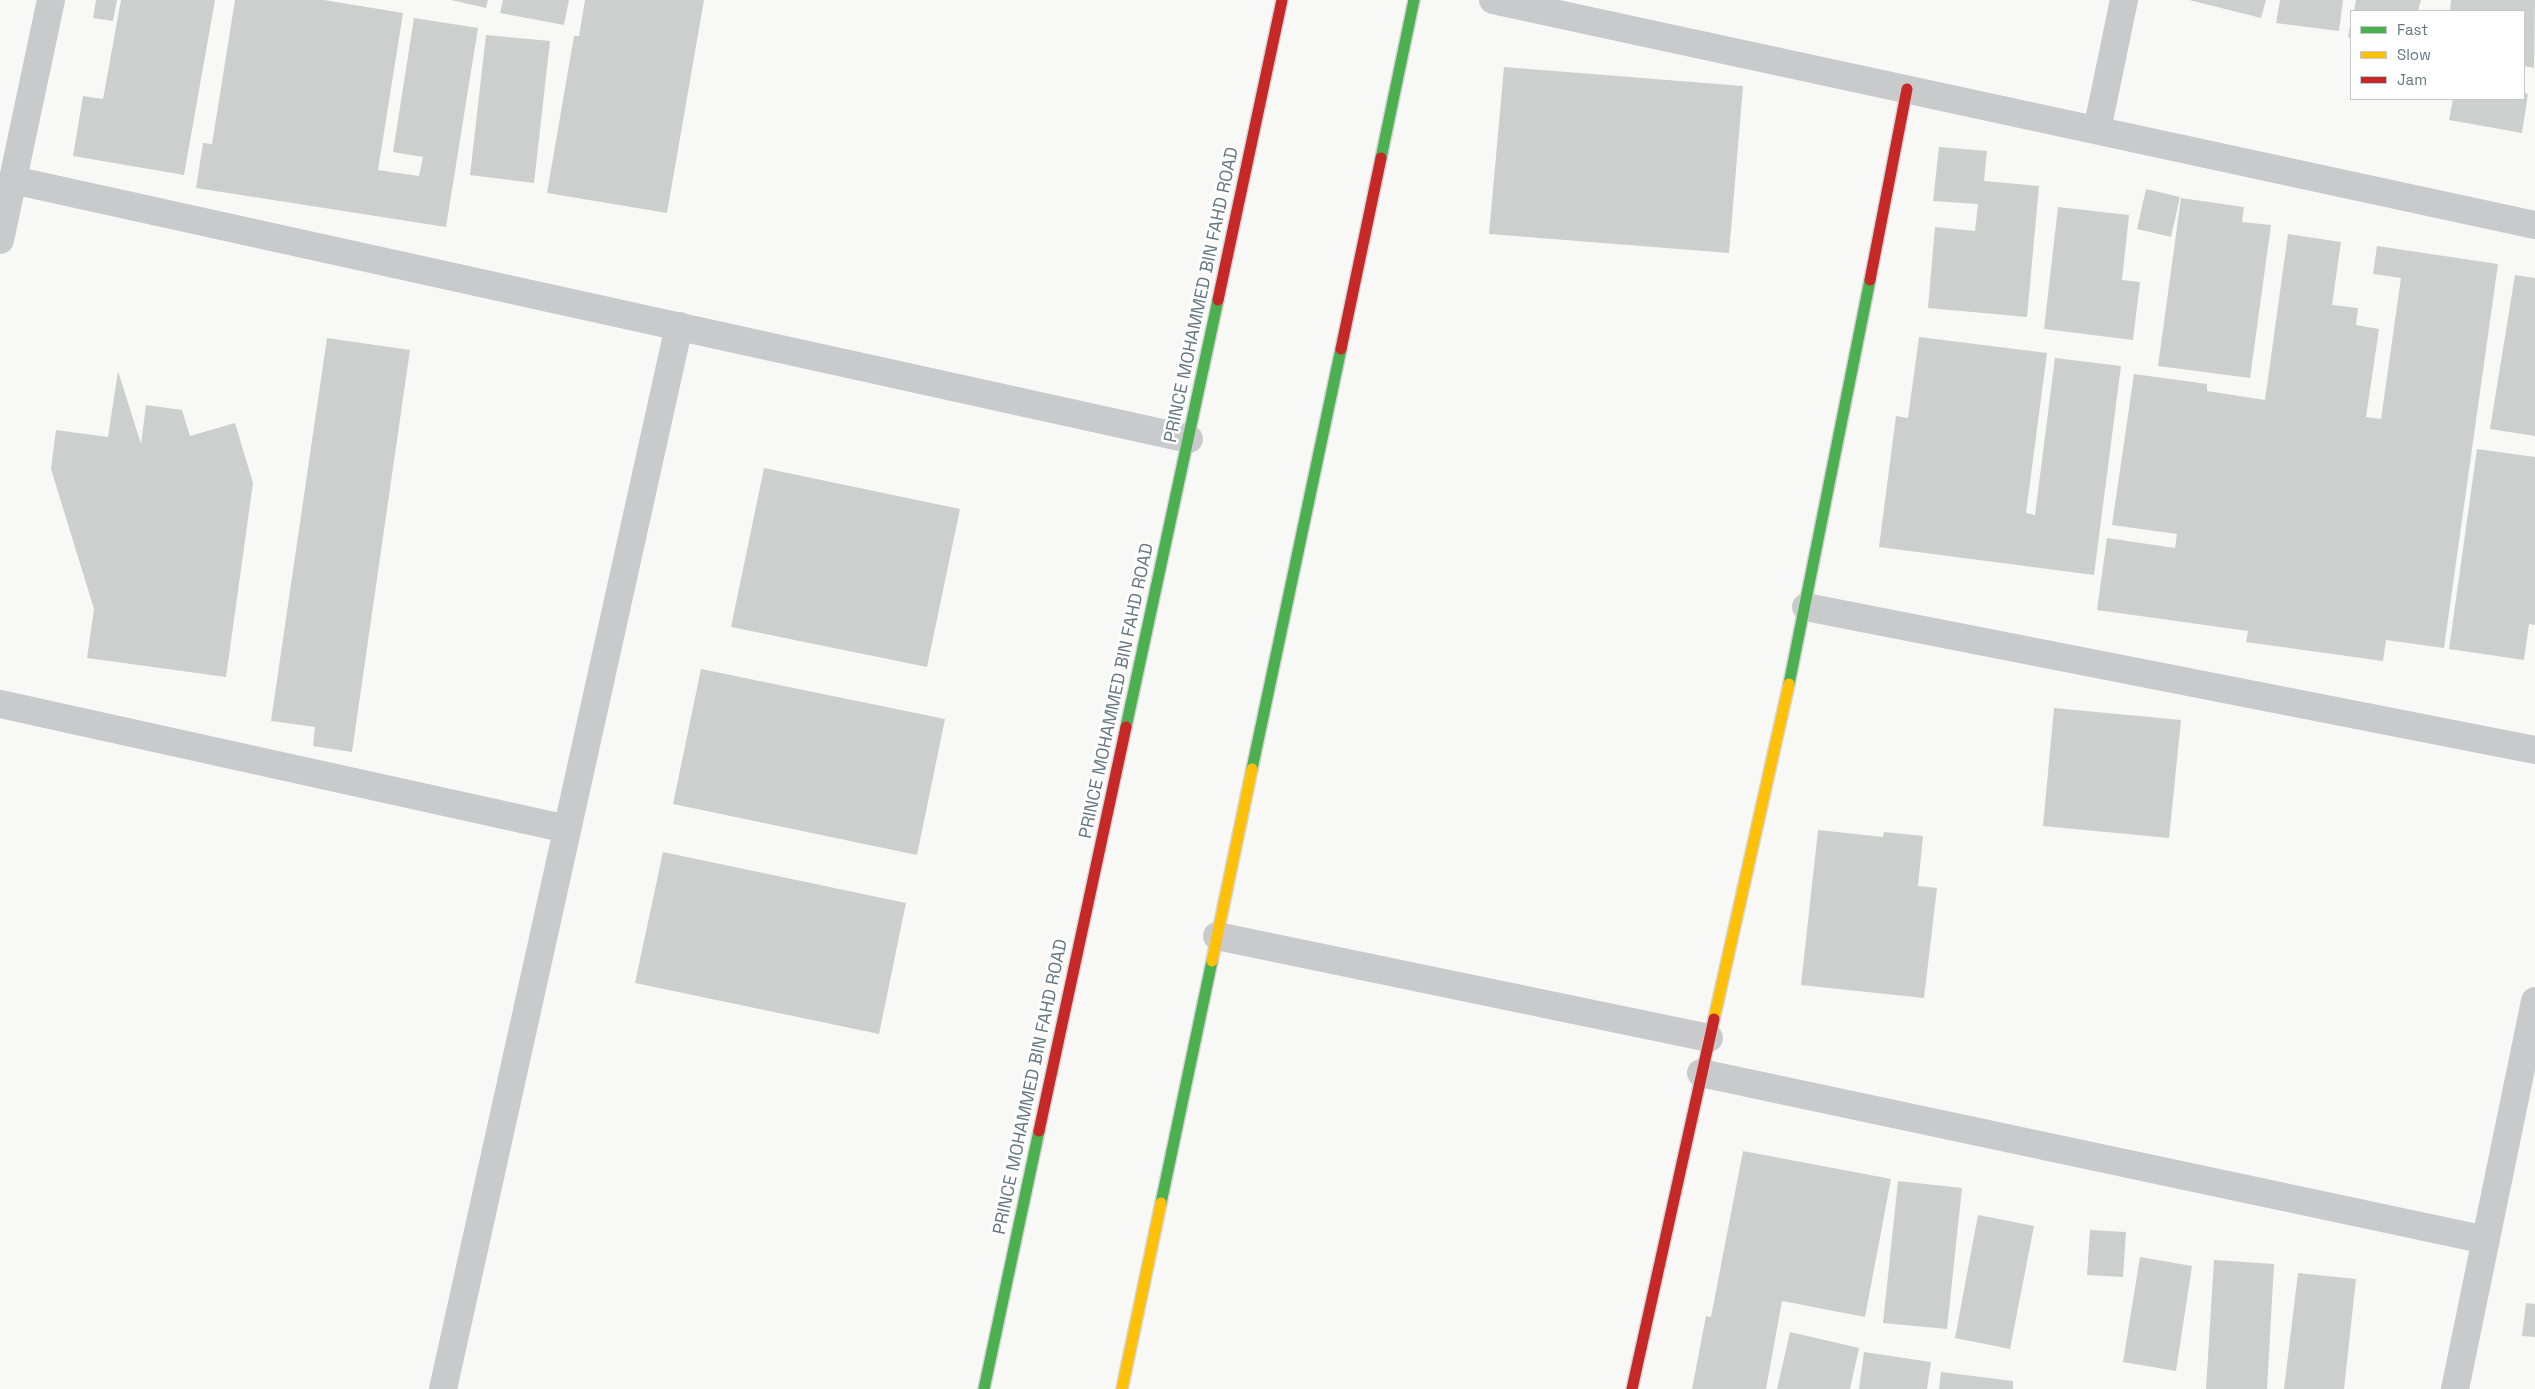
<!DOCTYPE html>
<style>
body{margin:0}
#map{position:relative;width:2535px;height:1389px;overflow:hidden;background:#f8f8f7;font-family:"Space Grotesk",sans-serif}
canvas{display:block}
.legend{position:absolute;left:2350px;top:10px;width:175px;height:90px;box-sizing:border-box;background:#fff;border:1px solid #c1c9cc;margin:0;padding:6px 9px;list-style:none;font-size:15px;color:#657780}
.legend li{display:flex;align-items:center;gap:10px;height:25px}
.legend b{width:25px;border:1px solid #c1c9cc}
</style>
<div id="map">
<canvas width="2535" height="1389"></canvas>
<ul class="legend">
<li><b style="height:6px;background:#4caf50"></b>Fast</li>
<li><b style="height:6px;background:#ffc107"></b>Slow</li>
<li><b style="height:6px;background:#c62828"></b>Jam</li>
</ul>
</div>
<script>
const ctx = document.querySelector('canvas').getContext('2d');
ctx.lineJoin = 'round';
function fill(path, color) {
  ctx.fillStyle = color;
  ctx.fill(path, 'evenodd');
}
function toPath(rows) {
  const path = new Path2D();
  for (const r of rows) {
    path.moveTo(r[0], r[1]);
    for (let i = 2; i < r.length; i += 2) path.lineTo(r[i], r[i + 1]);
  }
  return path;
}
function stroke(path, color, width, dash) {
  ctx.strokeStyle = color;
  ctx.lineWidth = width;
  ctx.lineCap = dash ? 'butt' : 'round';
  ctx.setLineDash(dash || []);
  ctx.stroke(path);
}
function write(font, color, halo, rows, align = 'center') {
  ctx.font = font + ' "Space Grotesk",sans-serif';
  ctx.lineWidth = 5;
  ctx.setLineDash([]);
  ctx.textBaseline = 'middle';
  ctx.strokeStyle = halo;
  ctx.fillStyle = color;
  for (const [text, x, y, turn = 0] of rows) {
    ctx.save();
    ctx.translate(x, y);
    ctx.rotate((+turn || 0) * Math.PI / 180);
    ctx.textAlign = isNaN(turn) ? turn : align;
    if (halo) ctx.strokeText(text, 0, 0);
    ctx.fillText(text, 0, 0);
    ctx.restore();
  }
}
fill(toPath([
 [96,0,117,0,113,21,93,18],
 [121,0,215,0,184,175,73,156,83,96,103,99],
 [235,0,324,0,403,13,378,170,419,176,423,157,393,152,414,18,478,28,446,227,196,188,203,143,212,144],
 [451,0,488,0,486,8],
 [503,0,569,0,564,25,500,13],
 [585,0,704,0,667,213,547,193,574,36,579,36],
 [2189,0,2266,0,2261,18],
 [2280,0,2343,0,2339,31,2276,23],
 [2356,0,2421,0,2418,11,2354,11],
 [2451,0,2535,0,2534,68,2524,66,2524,11,2450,11],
 [2350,26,2351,26,2351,38,2348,37],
 [486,35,550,41,534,183,470,175],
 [1504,67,1743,86,1729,253,1489,234],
 [2524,93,2528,94,2522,133,2449,120,2453,99,2524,99],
 [1939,147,1987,151,1984,181,2039,186,2027,317,1928,308,1935,227,1975,231,1978,204,1933,201],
 [2146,189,2180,197,2171,237,2137,229],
 [2181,198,2244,207,2242,222,2271,225,2250,378,2158,366],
 [2058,207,2129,215,2122,280,2140,282,2133,340,2044,329],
 [2288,234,2341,242,2332,305,2358,308,2356,325,2379,329,2366,417,2381,419,2401,278,2373,274,2377,246,2498,264,2444,648,2386,640,2383,661,2246,642,2248,631,2097,610,2107,538,2175,548,2177,534,2112,525,2134,374,2207,384,2207,391,2265,400],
 [2515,275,2535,278,2535,436,2490,429],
 [1919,337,2047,353,2026,513,2035,515,2055,358,2121,366,2094,575,1879,547,1896,416,1908,418],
 [327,338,410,350,352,752,313,746,315,727,271,721],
 [118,371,141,444,146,405,182,410,190,436,235,423,253,483,226,677,87,658,94,609,51,469,56,430,108,437],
 [2477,449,2535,457,2535,625,2529,624,2524,660,2449,649],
 [764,468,960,509,927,667,731,627],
 [701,669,945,719,917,855,673,804],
 [2054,708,2181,720,2169,838,2043,826],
 [1818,830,1883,837,1884,832,1923,836,1918,886,1937,888,1924,998,1801,985],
 [663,852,906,903,879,1034,635,983],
 [1743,1151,1891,1179,1865,1317,1782,1301,1766,1389,1692,1389,1706,1316,1711,1317],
 [1898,1181,1962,1188,1947,1329,1883,1323],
 [1978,1215,2034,1226,2010,1349,1955,1338],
 [2090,1230,2126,1232,2123,1277,2087,1275],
 [2140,1257,2192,1266,2176,1371,2123,1362],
 [2214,1260,2274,1264,2267,1389,2206,1389],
 [2298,1273,2356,1279,2344,1389,2284,1389],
 [2526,1303,2535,1304,2535,1337,2522,1336],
 [1790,1332,1859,1348,1850,1389,1777,1389],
 [1864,1352,1931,1362,1927,1389,1859,1389],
 [1941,1372,2013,1381,2013,1389,1939,1389]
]), '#cdcfcf');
const fast = toPath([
 [1381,158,1414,0],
 [1789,684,1870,280],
 [1126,727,1218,300],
 [1252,769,1341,349],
 [1161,1203,1212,961],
 [984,1389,1039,1131]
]);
const slow = toPath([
 [1212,961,1252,769],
 [1714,1019,1789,684],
 [1122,1389,1161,1203]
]);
const jam = toPath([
 [1870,280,1907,89],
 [1218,300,1282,0],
 [1341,349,1381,158],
 [1039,1131,1126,727],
 [1632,1389,1714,1019]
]);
stroke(fast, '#d4d5d5', 14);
stroke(slow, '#d4d5d5', 14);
stroke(jam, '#d4d5d5', 14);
stroke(toPath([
 [1493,0,2535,225],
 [2097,130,2124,0],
 [13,180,1189,439],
 [0,240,51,0],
 [1806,607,2535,750],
 [0,704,567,829],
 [1217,936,1709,1038],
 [1701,1073,2486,1240],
 [443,1389,679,326],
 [2455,1389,2535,1001]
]), '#c9cacb', 28);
stroke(fast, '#4caf50', 11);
stroke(slow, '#ffc107', 11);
stroke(jam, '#c62828', 11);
write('18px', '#657780', '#fff', [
 ["PRINCE MOHAMMED BIN FAHD ROAD",1202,295,-78],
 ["PRINCE MOHAMMED BIN FAHD ROAD",1117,691,-78],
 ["PRINCE MOHAMMED BIN FAHD ROAD",1031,1087,-78]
]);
</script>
